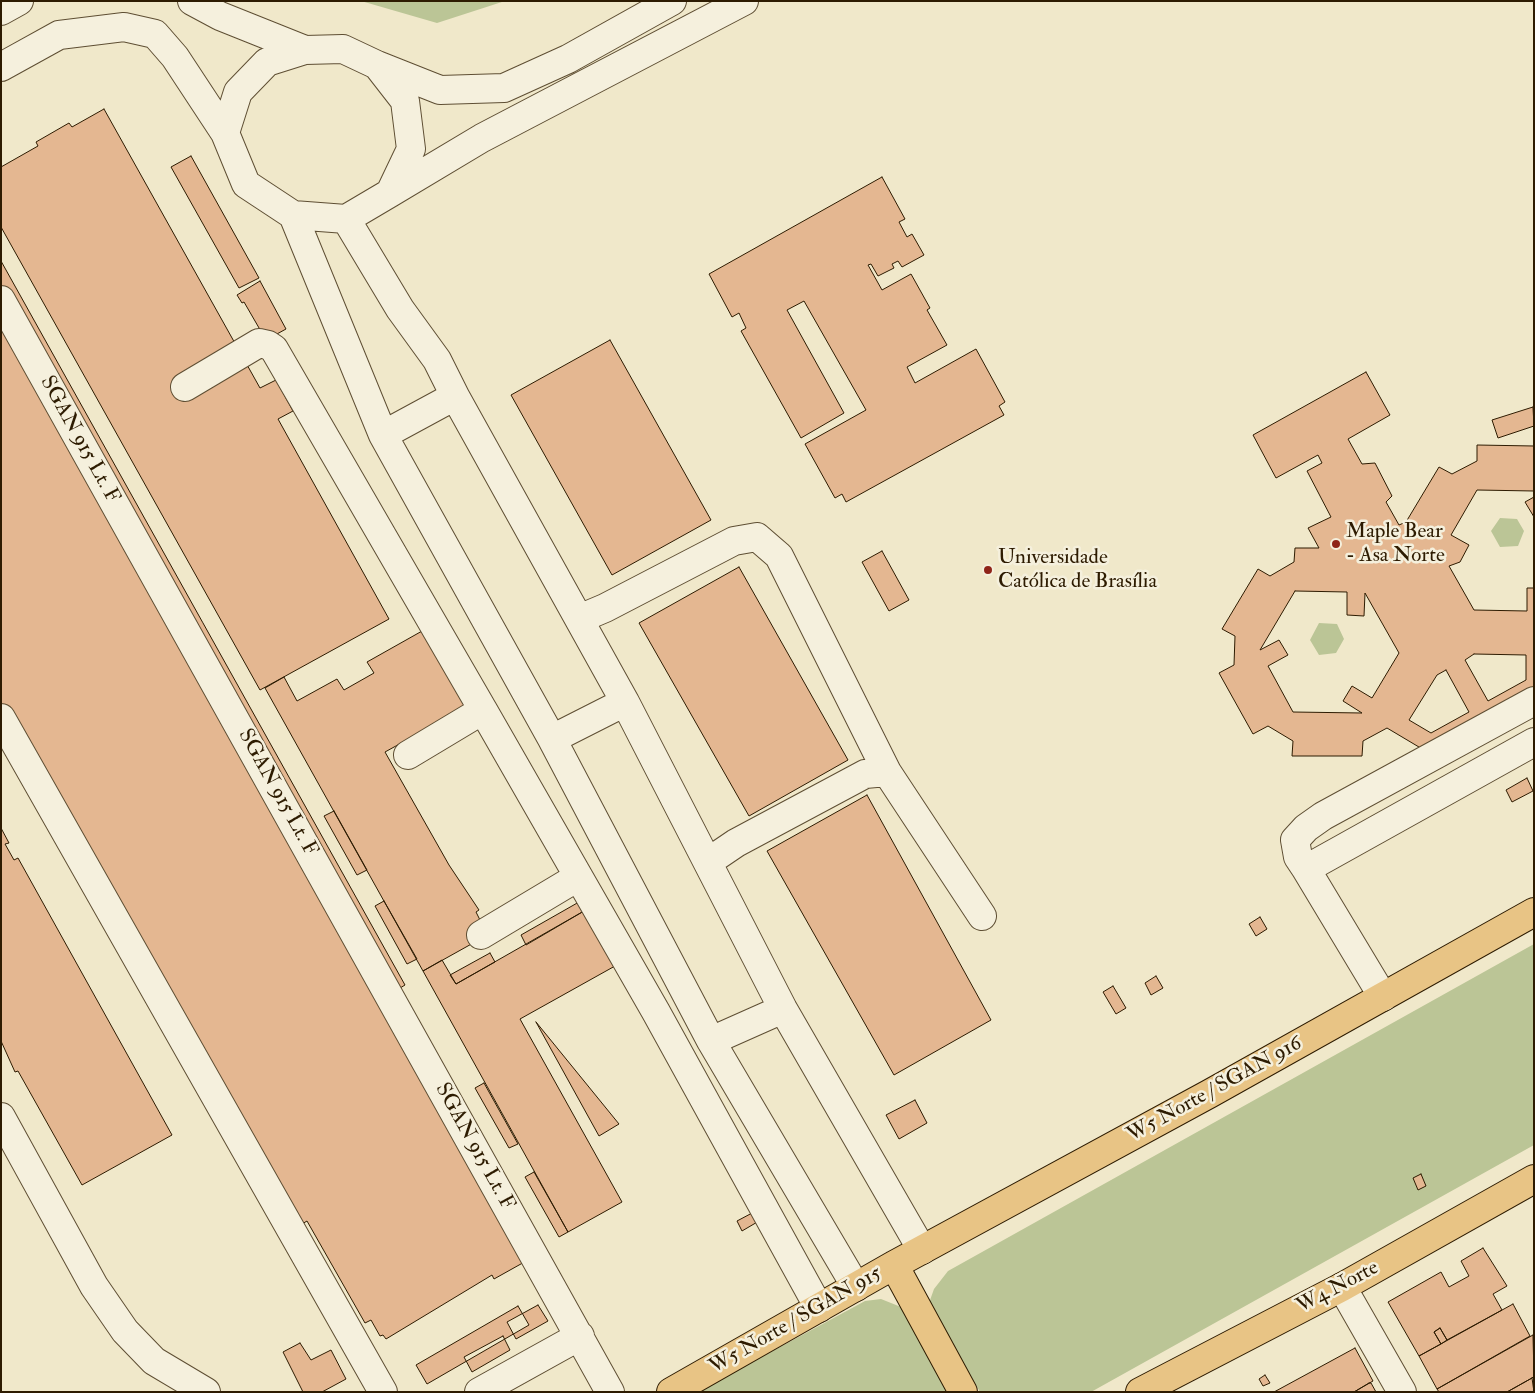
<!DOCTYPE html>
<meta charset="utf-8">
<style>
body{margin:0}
#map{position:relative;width:1535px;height:1393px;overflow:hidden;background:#f0e8ca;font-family:"IM FELL Double Pica",serif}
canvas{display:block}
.frame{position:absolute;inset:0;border:2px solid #2d1b01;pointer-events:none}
</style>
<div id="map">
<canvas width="1535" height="1393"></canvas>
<div class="frame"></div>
</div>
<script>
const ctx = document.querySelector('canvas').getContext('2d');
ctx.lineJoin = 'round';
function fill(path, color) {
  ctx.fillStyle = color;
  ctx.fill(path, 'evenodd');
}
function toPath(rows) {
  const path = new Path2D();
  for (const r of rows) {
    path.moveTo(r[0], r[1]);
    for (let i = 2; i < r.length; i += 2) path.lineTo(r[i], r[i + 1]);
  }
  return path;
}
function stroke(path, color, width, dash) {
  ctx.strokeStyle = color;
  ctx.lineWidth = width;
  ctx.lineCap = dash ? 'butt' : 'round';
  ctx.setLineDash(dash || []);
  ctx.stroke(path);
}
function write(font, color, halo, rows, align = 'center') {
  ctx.font = font + ' "IM FELL Double Pica",serif';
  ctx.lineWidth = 5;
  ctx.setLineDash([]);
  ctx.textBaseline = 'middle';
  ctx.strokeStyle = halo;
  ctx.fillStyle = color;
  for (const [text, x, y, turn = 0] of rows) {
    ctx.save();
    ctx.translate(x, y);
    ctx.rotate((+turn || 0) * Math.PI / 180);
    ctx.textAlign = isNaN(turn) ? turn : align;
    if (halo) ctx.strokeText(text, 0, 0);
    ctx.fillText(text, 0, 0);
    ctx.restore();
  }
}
fill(toPath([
 [361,1,505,1,437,23],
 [1500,518,1517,519,1524,531,1518,546,1500,547,1491,531],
 [1319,623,1337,624,1344,639,1336,653,1319,655,1310,640],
 [1534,944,1534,1145,1091,1392,980,1392,929,1303,934,1289,948,1271],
 [881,1299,901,1307,949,1392,697,1392,865,1301]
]), '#bbc596');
const building = toPath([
 [104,109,260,388,276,380,293,411,278,419,389,619,260,690,1,227,1,167,38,146,36,142,69,123,72,127,104,109],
 [191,156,259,278,239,288,171,167,191,156],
 [882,177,905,219,899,222,907,237,912,234,924,255,902,267,898,261,892,264,894,268,878,276,871,264,868,265,882,290,911,274,930,308,927,310,947,345,907,367,915,383,976,349,1005,402,999,406,1004,415,846,502,842,494,835,498,805,444,866,410,804,301,787,310,844,413,801,438,741,331,746,328,739,313,732,317,709,274,882,177],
 [1,261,405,985,392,993,528,1260,494,1279,492,1275,386,1339,383,1335,380,1336,371,1320,365,1323,307,1221,292,1230,1,710,1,261],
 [260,281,286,329,266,340,244,302,242,303,237,295,260,281],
 [610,340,711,520,612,575,511,395,610,340],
 [1366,372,1390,415,1348,439,1362,464,1375,463,1392,496,1386,502,1399,525,1406,522,1439,467,1452,474,1477,461,1477,445,1534,446,1534,491,1477,490,1451,535,1469,545,1460,562,1449,566,1474,610,1527,611,1527,588,1534,588,1534,694,1429,753,1387,728,1363,741,1362,756,1292,756,1293,741,1268,726,1253,734,1219,673,1234,665,1235,636,1222,629,1258,569,1270,576,1294,562,1295,548,1319,548,1308,528,1331,517,1307,471,1322,463,1318,455,1276,478,1253,435,1366,372],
 [1295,591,1347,592,1347,615,1364,616,1365,593,1399,653,1372,698,1352,686,1343,701,1362,713,1293,712,1268,666,1288,655,1279,640,1260,650,1295,591],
 [1474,654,1526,655,1526,680,1488,701,1465,660,1474,654],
 [1446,670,1469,712,1431,733,1409,720,1437,675,1446,670],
 [1533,407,1534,426,1498,438,1492,420,1533,407],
 [1534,497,1534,517,1525,502,1534,497],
 [882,551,909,600,889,611,862,562,882,551],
 [739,567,848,760,749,816,639,623,739,567],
 [431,626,472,704,385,752,449,865,479,910,476,912,483,926,475,942,423,971,265,688,284,677,297,701,337,679,344,690,374,673,367,662,431,626],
 [1527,778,1533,791,1512,802,1506,790,1527,778],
 [867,795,991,1020,894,1075,767,851,867,795],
 [334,811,367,870,357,875,324,816,334,811],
 [1,828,9,843,5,844,14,860,18,858,172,1135,82,1185,18,1071,15,1072,1,1041,1,828],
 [384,901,417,959,407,964,375,906,384,901],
 [579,902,584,911,526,945,521,935,579,902],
 [584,911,615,966,520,1019,622,1202,568,1232,423,971,442,960,456,984,584,911],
 [1260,917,1267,929,1256,936,1249,924,1260,917],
 [490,953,495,962,456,984,450,975,490,953],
 [1156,976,1163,988,1151,995,1145,983,1156,976],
 [1113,986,1126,1008,1116,1014,1103,992,1113,986],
 [536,1022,619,1124,599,1136,536,1022],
 [484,1083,518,1144,509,1148,475,1088,484,1083],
 [915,1100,927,1123,899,1139,886,1115,915,1100],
 [534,1172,568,1232,559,1237,525,1177,534,1172],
 [1421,1174,1426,1186,1418,1190,1413,1178,1421,1174],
 [754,1212,759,1221,742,1231,737,1221,754,1212],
 [1483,1248,1507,1286,1493,1294,1502,1310,1447,1340,1440,1328,1434,1332,1441,1344,1419,1356,1388,1302,1441,1272,1449,1287,1469,1276,1461,1261,1483,1248],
 [1513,1304,1530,1336,1437,1389,1419,1356,1513,1304],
 [538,1305,548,1321,516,1339,507,1322,538,1305],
 [518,1306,529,1325,427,1384,416,1365,518,1306],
 [1440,1328,1447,1340,1441,1344,1434,1332,1440,1328],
 [1533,1335,1534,1376,1532,1378,1507,1392,1439,1392,1437,1389,1533,1335],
 [503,1336,510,1350,472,1372,464,1357,503,1336],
 [300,1343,311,1360,331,1350,346,1379,322,1392,303,1392,283,1352,300,1343],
 [1355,1348,1373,1381,1354,1392,1274,1392,1355,1348],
 [1265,1375,1270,1383,1263,1386,1259,1379,1265,1375],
 [1532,1378,1534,1392,1507,1392,1532,1378],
 [1369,1383,1371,1383,1376,1392,1354,1392,1369,1383]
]);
fill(building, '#e4b791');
stroke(building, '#2d1b01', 1);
const minor = toPath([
 [192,1,220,16,305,50],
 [1,11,19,1],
 [377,65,440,90,504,88,568,59,672,1],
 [1,67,59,35,124,27,155,34,175,57,225,133],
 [390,193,411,149,405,101,377,65,343,49,305,50,267,62,238,92,225,133,246,184,293,215,346,219,390,193,482,138,744,1],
 [293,215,383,435],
 [346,219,400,309,437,360,455,396],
 [1,300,610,1392],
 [185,387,259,343,268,345,274,349,483,710],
 [579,619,605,608,734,541,757,537,779,556,887,772],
 [1,718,383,1392],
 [552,739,625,702],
 [408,755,483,710,656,1012,819,1308],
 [708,862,736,843,865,774,887,772,982,916],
 [1306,869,1298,857,1295,840,1306,828,1323,816,1534,701],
 [481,935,578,877],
 [1383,997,1306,869,1534,742],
 [711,1041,783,1009],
 [1,1117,94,1286,125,1331,154,1361,206,1392],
 [856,1287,711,1041,552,739,383,435,455,396,625,702,783,1009,922,1250],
 [1342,1287,1402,1392],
 [479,1392,580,1336]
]);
const major = toPath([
 [894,1265,963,1392],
 [671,1392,894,1265,1209,1094,1534,912],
 [1140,1392,1342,1287,1534,1179]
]);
stroke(minor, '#5e4e33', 30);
stroke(major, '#2d1b01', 30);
stroke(minor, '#f5f0dd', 28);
stroke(major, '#e8c485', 28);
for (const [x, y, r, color] of [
 [1336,544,5,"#8f2418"],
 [988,570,5,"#8f2418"]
]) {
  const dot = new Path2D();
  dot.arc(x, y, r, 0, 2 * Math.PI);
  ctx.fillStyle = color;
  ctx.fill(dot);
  stroke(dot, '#f5f0dd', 2);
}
write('21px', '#2d1b01', '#f5f0dd', [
 ["SGAN 915 Lt. F",79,440,61],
 ["SGAN 915 Lt. F",277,793,61],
 ["W5 Norte / SGAN 916",1215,1090,-29],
 ["SGAN 915 Lt. F",474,1147,61],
 ["W4 Norte",1338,1288,-28],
 ["W5 Norte / SGAN 915",796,1321,-30]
]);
write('21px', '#2d1b01', '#f5f0dd', [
 ["Maple Bear",1346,532],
 ["- Asa Norte",1346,556],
 ["Universidade",998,558],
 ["Católica de Brasília",998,582]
], 'left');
</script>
